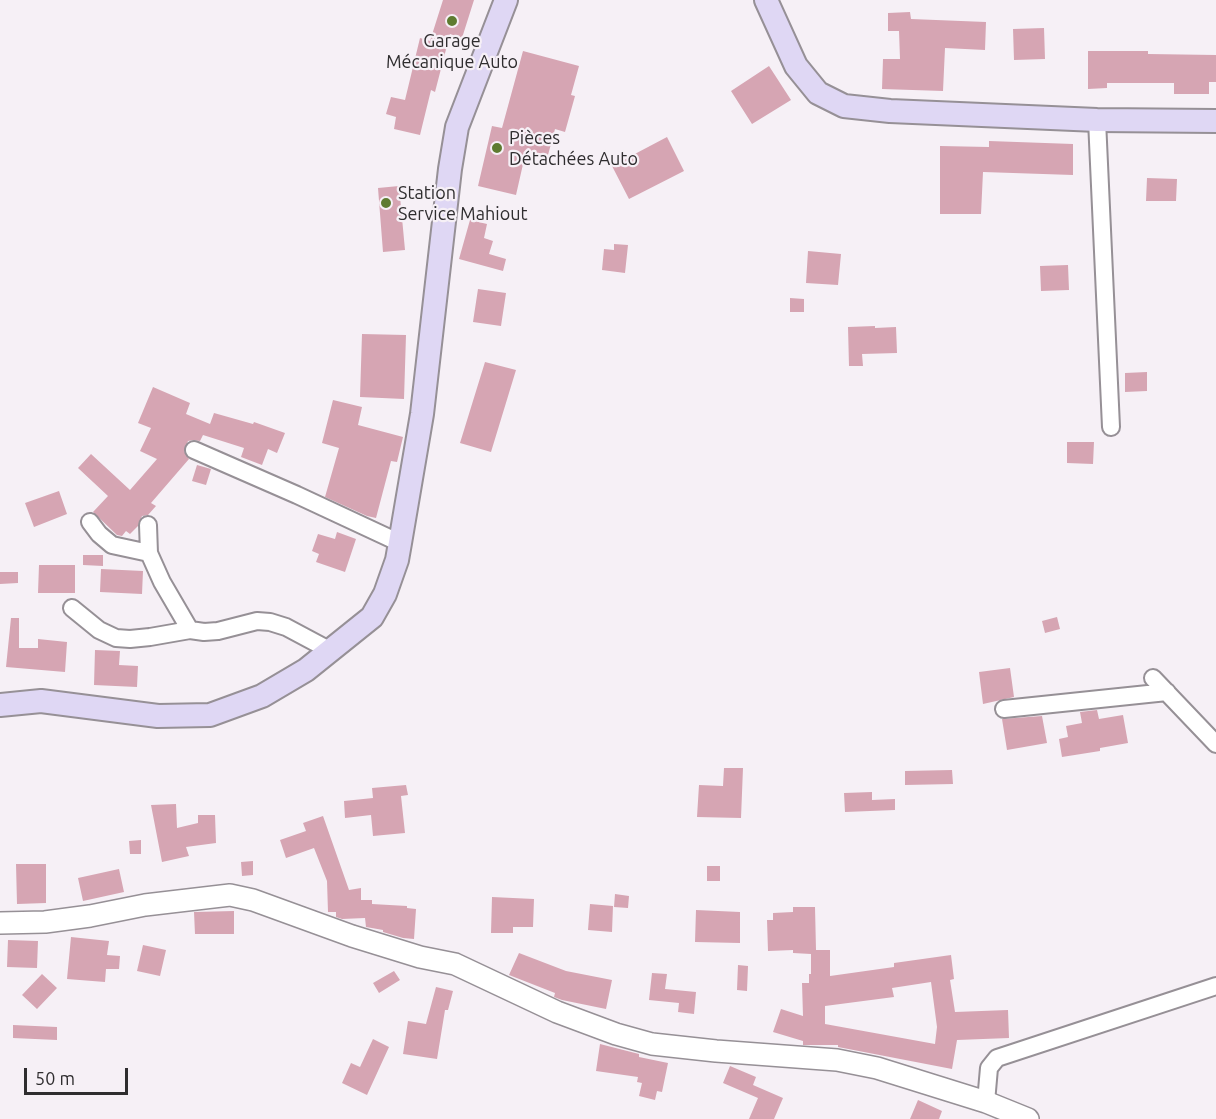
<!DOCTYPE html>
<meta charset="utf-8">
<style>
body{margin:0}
#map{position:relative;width:1216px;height:1119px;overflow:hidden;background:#f6f0f6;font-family:Ubuntu,sans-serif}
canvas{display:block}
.scale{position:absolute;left:24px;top:1068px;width:104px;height:27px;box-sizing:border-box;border:3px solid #2f2d2f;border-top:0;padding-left:8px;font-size:18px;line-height:21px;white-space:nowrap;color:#2f2d2f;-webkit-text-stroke:4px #f6f0f6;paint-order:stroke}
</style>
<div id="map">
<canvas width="1216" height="1119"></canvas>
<div class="scale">50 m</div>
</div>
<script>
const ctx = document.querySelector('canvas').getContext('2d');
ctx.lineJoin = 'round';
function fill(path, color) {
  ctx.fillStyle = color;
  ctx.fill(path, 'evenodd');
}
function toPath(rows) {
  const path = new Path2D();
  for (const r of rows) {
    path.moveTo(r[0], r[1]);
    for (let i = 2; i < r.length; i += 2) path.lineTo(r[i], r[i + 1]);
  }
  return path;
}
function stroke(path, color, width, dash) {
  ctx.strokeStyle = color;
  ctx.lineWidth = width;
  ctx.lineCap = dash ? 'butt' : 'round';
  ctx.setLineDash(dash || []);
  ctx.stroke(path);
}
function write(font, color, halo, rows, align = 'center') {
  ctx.font = font + ' Ubuntu,sans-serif';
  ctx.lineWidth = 4.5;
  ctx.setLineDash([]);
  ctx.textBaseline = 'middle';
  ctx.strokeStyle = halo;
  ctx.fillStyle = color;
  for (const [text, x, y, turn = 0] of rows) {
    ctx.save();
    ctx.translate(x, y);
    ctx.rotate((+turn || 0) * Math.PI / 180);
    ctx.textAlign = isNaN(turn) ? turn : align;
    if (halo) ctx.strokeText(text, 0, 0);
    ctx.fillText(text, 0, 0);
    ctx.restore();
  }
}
fill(toPath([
 [443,0,474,0,462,38,450,34,435,92,431,90,420,135,394,129,396,117,386,114,391,97,405,100,420,38,430,41],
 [910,12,911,19,986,22,985,50,945,48,943,91,882,89,883,59,900,59,899,31,888,31,888,13],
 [1044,28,1045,59,1014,60,1013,29],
 [523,51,579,66,571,95,575,96,565,132,555,129,548,155,526,151,516,195,478,186,492,126,502,128],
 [1088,51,1148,51,1148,54,1216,55,1216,82,1209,82,1209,94,1174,94,1174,83,1107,83,1107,88,1088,89],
 [769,66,791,100,752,124,731,91],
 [667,137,684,171,629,199,612,166],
 [989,141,1073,144,1073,175,983,172,981,214,940,214,940,146,989,147],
 [1147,178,1177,179,1176,201,1146,201],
 [399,186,405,250,383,252,378,188],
 [470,220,487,224,484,238,493,241,489,254,506,259,503,271,459,259],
 [614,244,628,245,625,273,602,270,604,249,614,250],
 [808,251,841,254,838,285,806,283],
 [1068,265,1069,290,1041,291,1040,266],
 [478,289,506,293,501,326,473,322],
 [790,298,804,299,804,312,790,312],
 [875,326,875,328,896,327,897,353,862,354,863,366,849,366,848,327],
 [362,334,406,335,404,399,360,397],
 [485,362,516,370,491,452,460,443],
 [1147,372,1147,391,1125,392,1125,373],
 [153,387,190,403,186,414,210,424,214,413,253,424,254,422,285,433,277,453,268,449,262,465,241,457,244,448,203,435,200,441,193,440,188,441,184,451,189,459,151,503,156,506,148,515,142,516,138,526,130,534,126,531,122,536,117,535,93,512,108,496,78,468,91,454,130,490,157,459,140,451,151,428,138,423],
 [333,400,362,407,358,425,403,437,397,462,391,461,376,518,367,516,325,497,339,448,322,443],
 [1067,442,1094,442,1093,464,1067,463],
 [197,465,211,469,206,485,192,481],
 [59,491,67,514,34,527,25,503],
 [337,532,356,539,345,572,316,562,319,554,312,551,318,534,335,539],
 [83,555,103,555,103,566,83,565],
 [39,565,75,565,75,593,38,593],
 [101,569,143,571,142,594,100,592],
 [0,572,18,572,18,583,0,584],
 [1057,617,1060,629,1045,633,1042,621],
 [11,618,19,618,19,648,38,648,38,639,67,642,65,672,6,667],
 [95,650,120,651,119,665,138,666,137,687,94,685],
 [1010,668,1014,697,983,704,979,672],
 [1097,710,1099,719,1123,715,1128,743,1100,748,1100,751,1062,757,1059,739,1068,737,1066,726,1082,723,1080,712],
 [1042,716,1047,743,1007,750,1002,719],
 [724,768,743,768,741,818,697,817,699,785,723,786],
 [952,770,953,784,905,785,905,771],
 [406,785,408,795,401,796,405,833,373,836,371,815,345,818,344,801,373,798,372,788],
 [872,792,872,800,895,799,895,810,845,812,844,793],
 [176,804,177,828,198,823,198,815,215,815,216,843,186,847,189,856,162,862,151,805],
 [323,816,349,890,361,888,361,900,372,900,372,904,407,906,407,908,416,909,414,939,403,938,383,932,383,930,366,927,365,918,342,919,336,917,336,912,328,912,327,881,314,848,286,858,280,840,306,831,303,823],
 [141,840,141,854,130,854,129,841],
 [253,861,253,875,242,876,241,862],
 [16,864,46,864,46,903,17,904],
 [707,866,720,866,720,881,707,881],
 [119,869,124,892,83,901,78,878],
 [615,894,629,896,628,908,614,907],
 [492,897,534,899,533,927,513,927,513,933,491,933],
 [590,904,613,906,612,932,588,930],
 [793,907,815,907,816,950,830,950,830,976,894,967,894,963,951,955,954,979,950,980,955,1012,1008,1010,1009,1038,957,1040,952,1069,838,1047,838,1045,803,1045,803,1041,773,1032,781,1009,803,1016,802,983,809,983,809,974,811,974,811,954,793,953,793,950,768,951,767,920,773,920,773,913,793,912],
 [931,982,937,1027,935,1044,825,1024,825,1006,894,997,892,988],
 [696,910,740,912,740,943,695,942],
 [234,911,234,934,195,934,194,912],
 [71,937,109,941,107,955,120,956,119,969,106,969,105,982,67,979],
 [8,940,38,941,37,968,7,967],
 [143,945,166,950,160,976,137,971],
 [519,953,566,971,612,980,606,1009,562,1000,554,997,555,993,509,975],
 [738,965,748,966,747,991,737,990],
 [394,971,400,980,379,993,373,983],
 [652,973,667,974,665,989,696,992,694,1014,678,1012,679,1003,649,1000],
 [42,974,57,988,37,1009,22,995],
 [436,987,453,991,448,1010,445,1010,437,1059,403,1054,408,1021,426,1024],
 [13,1025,57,1027,57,1040,13,1038],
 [373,1039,389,1047,367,1095,342,1083,351,1063,360,1067],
 [600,1044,639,1054,639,1057,668,1063,662,1092,657,1091,655,1100,639,1096,642,1083,637,1082,638,1077,596,1071],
 [730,1066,756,1077,753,1085,783,1098,774,1119,749,1119,758,1098,723,1083],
 [918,1100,942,1111,939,1119,910,1119]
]), '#d6a5b3');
const minor = toPath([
 [1097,120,1111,427],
 [194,450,297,495,400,543],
 [90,522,99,534,112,545,149,553],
 [148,525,149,553,162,582,190,630,204,632,218,631,257,621,270,622,286,627,331,651],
 [72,608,99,630,116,638,130,639,150,637,190,630],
 [1153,678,1216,744],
 [1004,709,1167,692],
 [986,1102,989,1068,997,1058,1216,986]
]);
const tertiary = toPath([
 [0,923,45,922,90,916,145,905,230,895,253,900,352,936,420,957,455,964,557,1012,616,1034,652,1044,716,1051,837,1060,877,1068,986,1102,1028,1119]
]);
const secondary = toPath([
 [766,0,796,66,818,93,844,106,890,111,1097,120,1216,121],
 [0,705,41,701,158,716,210,715,262,696,306,670,372,617,385,594,397,560,400,543,422,414,450,169,457,127,506,0]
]);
stroke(minor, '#969096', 20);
stroke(tertiary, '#969096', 24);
stroke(secondary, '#969096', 26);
stroke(minor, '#fff', 16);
stroke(tertiary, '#fff', 21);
stroke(secondary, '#dfd7f4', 22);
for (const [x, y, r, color] of [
 [452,21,6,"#5e7b30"],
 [497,148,6,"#5e7b30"],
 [386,203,6,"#5e7b30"]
]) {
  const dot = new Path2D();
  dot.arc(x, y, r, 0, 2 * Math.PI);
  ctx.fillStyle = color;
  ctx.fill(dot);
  stroke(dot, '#f6f0f6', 2);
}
write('18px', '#2f2d2f', '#f6f0f6', [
 ["Garage",452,41,"center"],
 ["Mécanique Auto",452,62,"center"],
 ["Pièces",509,138],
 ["Détachées Auto",509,159],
 ["Station",398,193],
 ["Service Mahiout",398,214]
], 'left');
</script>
